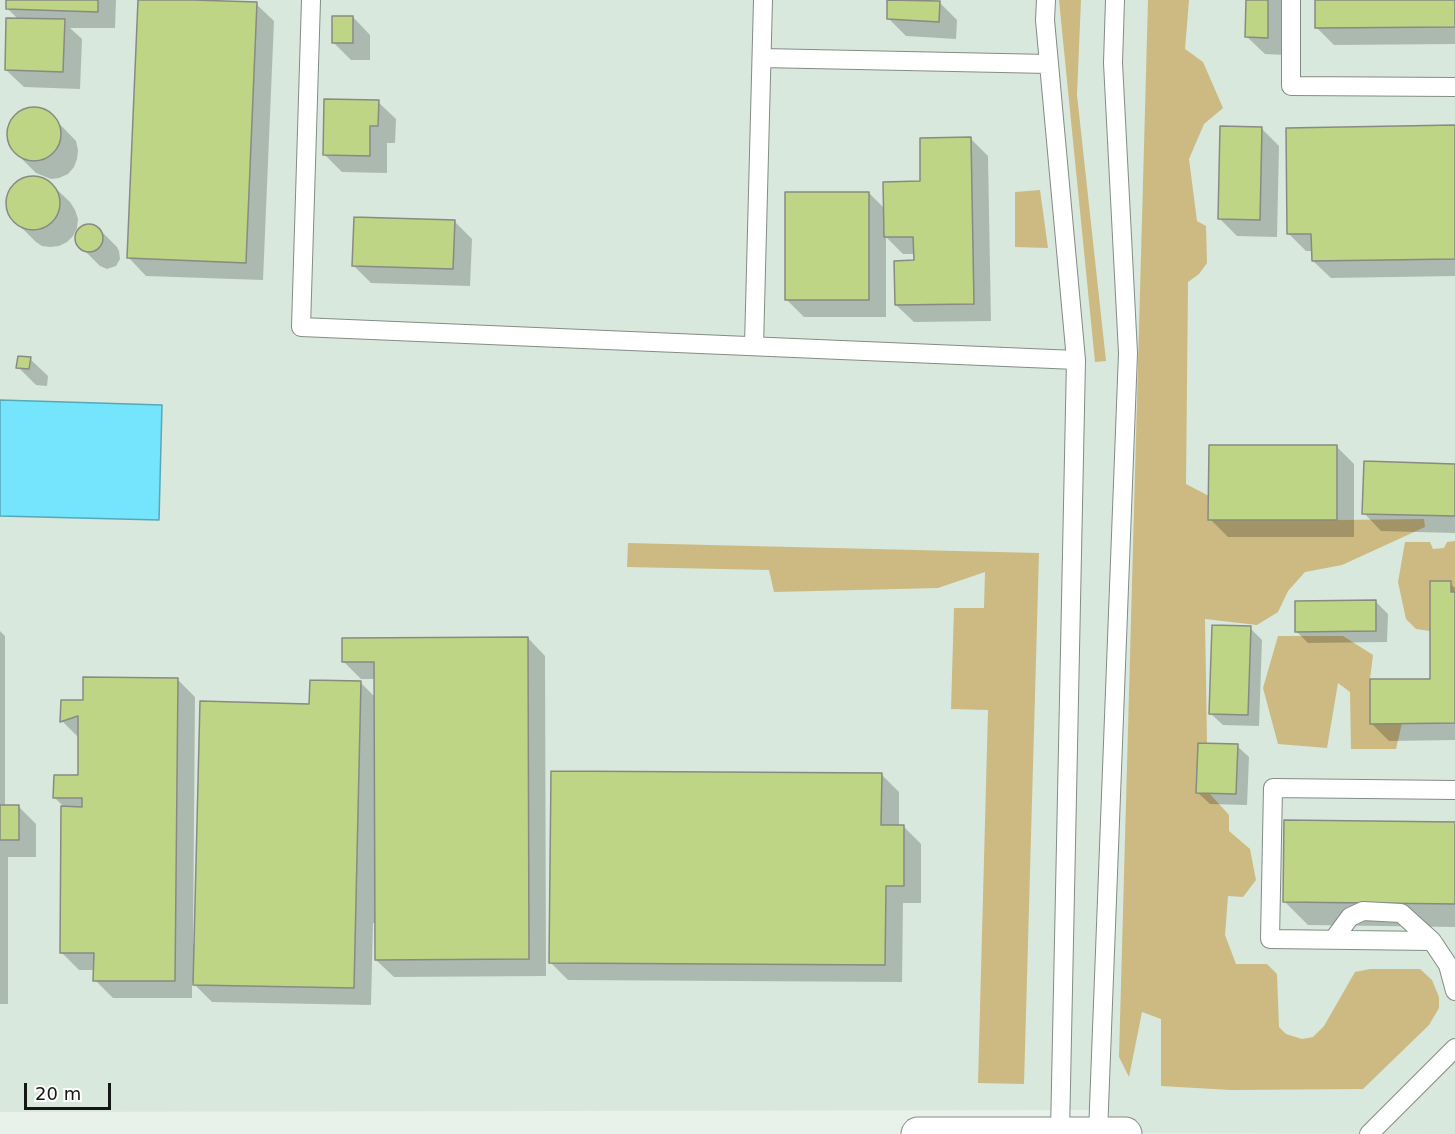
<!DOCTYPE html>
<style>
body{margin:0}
#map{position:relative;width:1455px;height:1134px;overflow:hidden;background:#e8f1ea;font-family:"DejaVu Sans",sans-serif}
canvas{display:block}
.scale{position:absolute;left:24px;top:1083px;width:87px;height:27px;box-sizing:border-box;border:3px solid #141715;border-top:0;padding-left:8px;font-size:18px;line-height:21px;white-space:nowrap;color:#141715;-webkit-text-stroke:4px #fff;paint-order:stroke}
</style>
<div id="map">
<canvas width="1455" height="1134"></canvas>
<div class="scale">20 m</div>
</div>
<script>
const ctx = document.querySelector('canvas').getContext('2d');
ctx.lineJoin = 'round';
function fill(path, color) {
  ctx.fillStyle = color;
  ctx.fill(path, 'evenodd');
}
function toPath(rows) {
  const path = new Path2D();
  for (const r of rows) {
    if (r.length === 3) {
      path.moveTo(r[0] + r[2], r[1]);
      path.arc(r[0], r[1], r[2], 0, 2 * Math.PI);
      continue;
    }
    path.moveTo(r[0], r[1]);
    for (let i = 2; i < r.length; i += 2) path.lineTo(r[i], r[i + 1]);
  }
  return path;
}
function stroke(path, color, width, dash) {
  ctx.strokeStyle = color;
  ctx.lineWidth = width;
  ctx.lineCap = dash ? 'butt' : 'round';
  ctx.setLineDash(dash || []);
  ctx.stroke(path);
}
fill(toPath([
 [0,0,1455,0,1455,1134,1108,1133,1109,1110,0,1112]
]), '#d8e8dc');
fill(toPath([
 [1059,0,1081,0,1077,95,1106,361,1095,362],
 [1148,0,1189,0,1185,49,1203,62,1223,108,1204,124,1189,159,1197,221,1206,226,1207,263,1199,274,1188,282,1186,484,1209,496,1337,520,1424,519,1425,527,1342,565,1305,572,1288,591,1278,612,1257,625,1205,619,1207,743,1198,743,1196,793,1210,794,1229,815,1229,831,1250,849,1256,880,1243,897,1228,896,1225,935,1236,964,1267,964,1277,974,1279,1027,1286,1034,1302,1039,1313,1037,1324,1026,1355,972,1370,969,1420,969,1432,980,1439,997,1439,1008,1429,1025,1363,1089,1231,1090,1161,1086,1161,1019,1142,1012,1129,1077,1119,1057],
 [1040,190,1048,248,1015,247,1015,192],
 [1455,541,1455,592,1451,592,1450,581,1430,582,1430,631,1416,629,1406,619,1398,582,1405,542,1430,542,1433,549,1444,548,1447,542],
 [628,543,1039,553,1024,1084,978,1083,988,710,951,709,954,608,984,608,985,572,938,588,774,592,769,570,627,567],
 [1278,636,1343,636,1373,655,1370,679,1370,723,1402,723,1396,749,1351,749,1350,692,1338,683,1327,748,1278,744,1263,688]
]), '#ccba82');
const water = toPath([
 [0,400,162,405,159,520,0,516,0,400]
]);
fill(water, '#74e5fd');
stroke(water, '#57a7b7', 1.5);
fill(toPath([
 [8,0,116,0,115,28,70,28,82,39,80,89,24,87,6,70,19,20,8,9],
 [139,0,256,4,274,21,263,280,146,276,129,258],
 [889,0,939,2,957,20,956,39,906,36,888,18],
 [1247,0,1286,0,1285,55,1265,54,1247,37],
 [1316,0,1455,0,1455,44,1334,45,1316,27],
 [353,17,370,35,370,60,351,60,333,42],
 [378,102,396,119,395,143,387,143,387,173,342,172,324,154],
 [36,108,44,111,52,116,76,141,78,150,77,159,74,167,68,174,59,178,51,179,36,173,12,149,9,142,9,126,13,120,19,113,27,109],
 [1455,127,1455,276,1331,278,1313,261,1313,251,1306,251,1289,234],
 [1261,128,1279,146,1277,237,1237,236,1219,218],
 [970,138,988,156,991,321,914,322,896,305,915,262,915,254,903,254,886,237,886,317,804,317,786,299,869,193,885,209,922,183],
 [35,177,44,179,51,184,70,202,75,210,78,219,77,228,73,236,67,242,59,246,50,247,42,246,36,242,11,217,8,210,7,202,12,188,18,181,27,178],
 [454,221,472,239,470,286,371,283,354,266],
 [91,225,99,229,117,247,119,251,120,259,116,266,107,269,100,266,79,245,77,237,80,230,83,227],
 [30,359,48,376,47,386,36,385,18,367],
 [1336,446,1354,464,1354,537,1228,537,1210,519],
 [1455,465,1455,533,1381,531,1364,513],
 [1450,583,1455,588,1455,740,1389,741,1371,723,1432,680],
 [1376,602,1388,614,1387,642,1308,643,1296,631],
 [1250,628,1262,640,1259,726,1223,725,1211,714],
 [0,631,5,636,5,807,18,806,36,824,36,857,8,857,8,1004,0,1004],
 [528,638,545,656,546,976,394,977,376,960,376,923,373,923,371,1005,212,1002,192,982,192,998,113,998,95,980,95,970,79,970,61,952,63,806,55,798,80,777,80,739,62,721,62,702,84,702,177,679,195,697,193,944,195,944,311,705,361,683,376,698,376,679,361,679,344,662],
 [1237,746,1249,757,1247,805,1210,804,1198,793],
 [881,774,899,792,899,826,903,826,921,844,921,903,903,903,902,982,568,980,551,963],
 [1455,823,1455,927,1308,925,1285,902]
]), '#0003');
const building = toPath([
 [6,0,98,0,98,12,6,9,6,0],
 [138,0,193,0,257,2,246,263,127,258,138,0],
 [887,0,940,1,939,22,887,19,887,0],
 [1246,0,1268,0,1268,38,1245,37,1246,0],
 [1315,0,1455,0,1455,27,1315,28,1315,0],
 [332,16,353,16,353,43,332,43,332,16],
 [6,18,65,19,63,72,5,70,6,18],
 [324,99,379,100,378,126,370,126,370,156,323,155,324,99],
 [34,134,27],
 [1455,125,1455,259,1312,261,1311,234,1287,234,1286,128,1455,125],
 [1220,126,1262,127,1260,220,1218,219,1220,126],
 [971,137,974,304,895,305,894,261,914,260,913,237,884,237,883,182,920,181,920,138,971,137],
 [33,203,27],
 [785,192,869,192,869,300,785,300,785,192],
 [354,217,455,220,453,269,352,266,354,217],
 [89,238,14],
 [18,356,31,357,29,369,16,368,18,356],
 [1209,445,1337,445,1337,520,1208,520,1209,445],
 [1364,461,1455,464,1455,516,1362,514,1364,461],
 [1430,581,1451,581,1451,592,1455,592,1455,723,1370,724,1370,679,1430,679,1430,581],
 [1376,600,1376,631,1295,632,1295,601,1376,600],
 [1212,625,1251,626,1248,715,1209,714,1212,625],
 [528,637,529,959,375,960,374,662,342,662,342,638,528,637],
 [83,677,178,678,175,981,93,981,94,953,60,953,61,806,82,807,82,798,53,798,54,775,78,775,78,716,60,722,61,700,83,700,83,677],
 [310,680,361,681,354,988,193,985,200,701,309,704,310,680],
 [1198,743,1238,744,1236,794,1196,793,1198,743],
 [551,771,882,773,881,825,904,825,904,886,886,886,885,965,549,963,551,771],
 [0,805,19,805,19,840,0,840,0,805],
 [1284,820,1455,822,1455,904,1283,902,1284,820]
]);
fill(building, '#bdd584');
stroke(building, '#888b82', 1.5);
const service = toPath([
 [311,0,301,327,1076,360],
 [1046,0,1045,20,1076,360,1060,1133],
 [1291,0,1291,86,1455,87],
 [762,58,1049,64],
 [754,346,763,0],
 [1455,790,1273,788,1270,939,1432,941,1448,965,1455,991],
 [1333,940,1350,917,1363,911,1401,913,1432,941],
 [1098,1133,1128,353,1113,63,1115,0],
 [1369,1134,1455,1048]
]);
const tertiary = toPath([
 [918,1134,1125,1134]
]);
stroke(service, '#848c86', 20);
stroke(tertiary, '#848c86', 35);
stroke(service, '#fff', 18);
stroke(tertiary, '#fff', 33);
</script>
